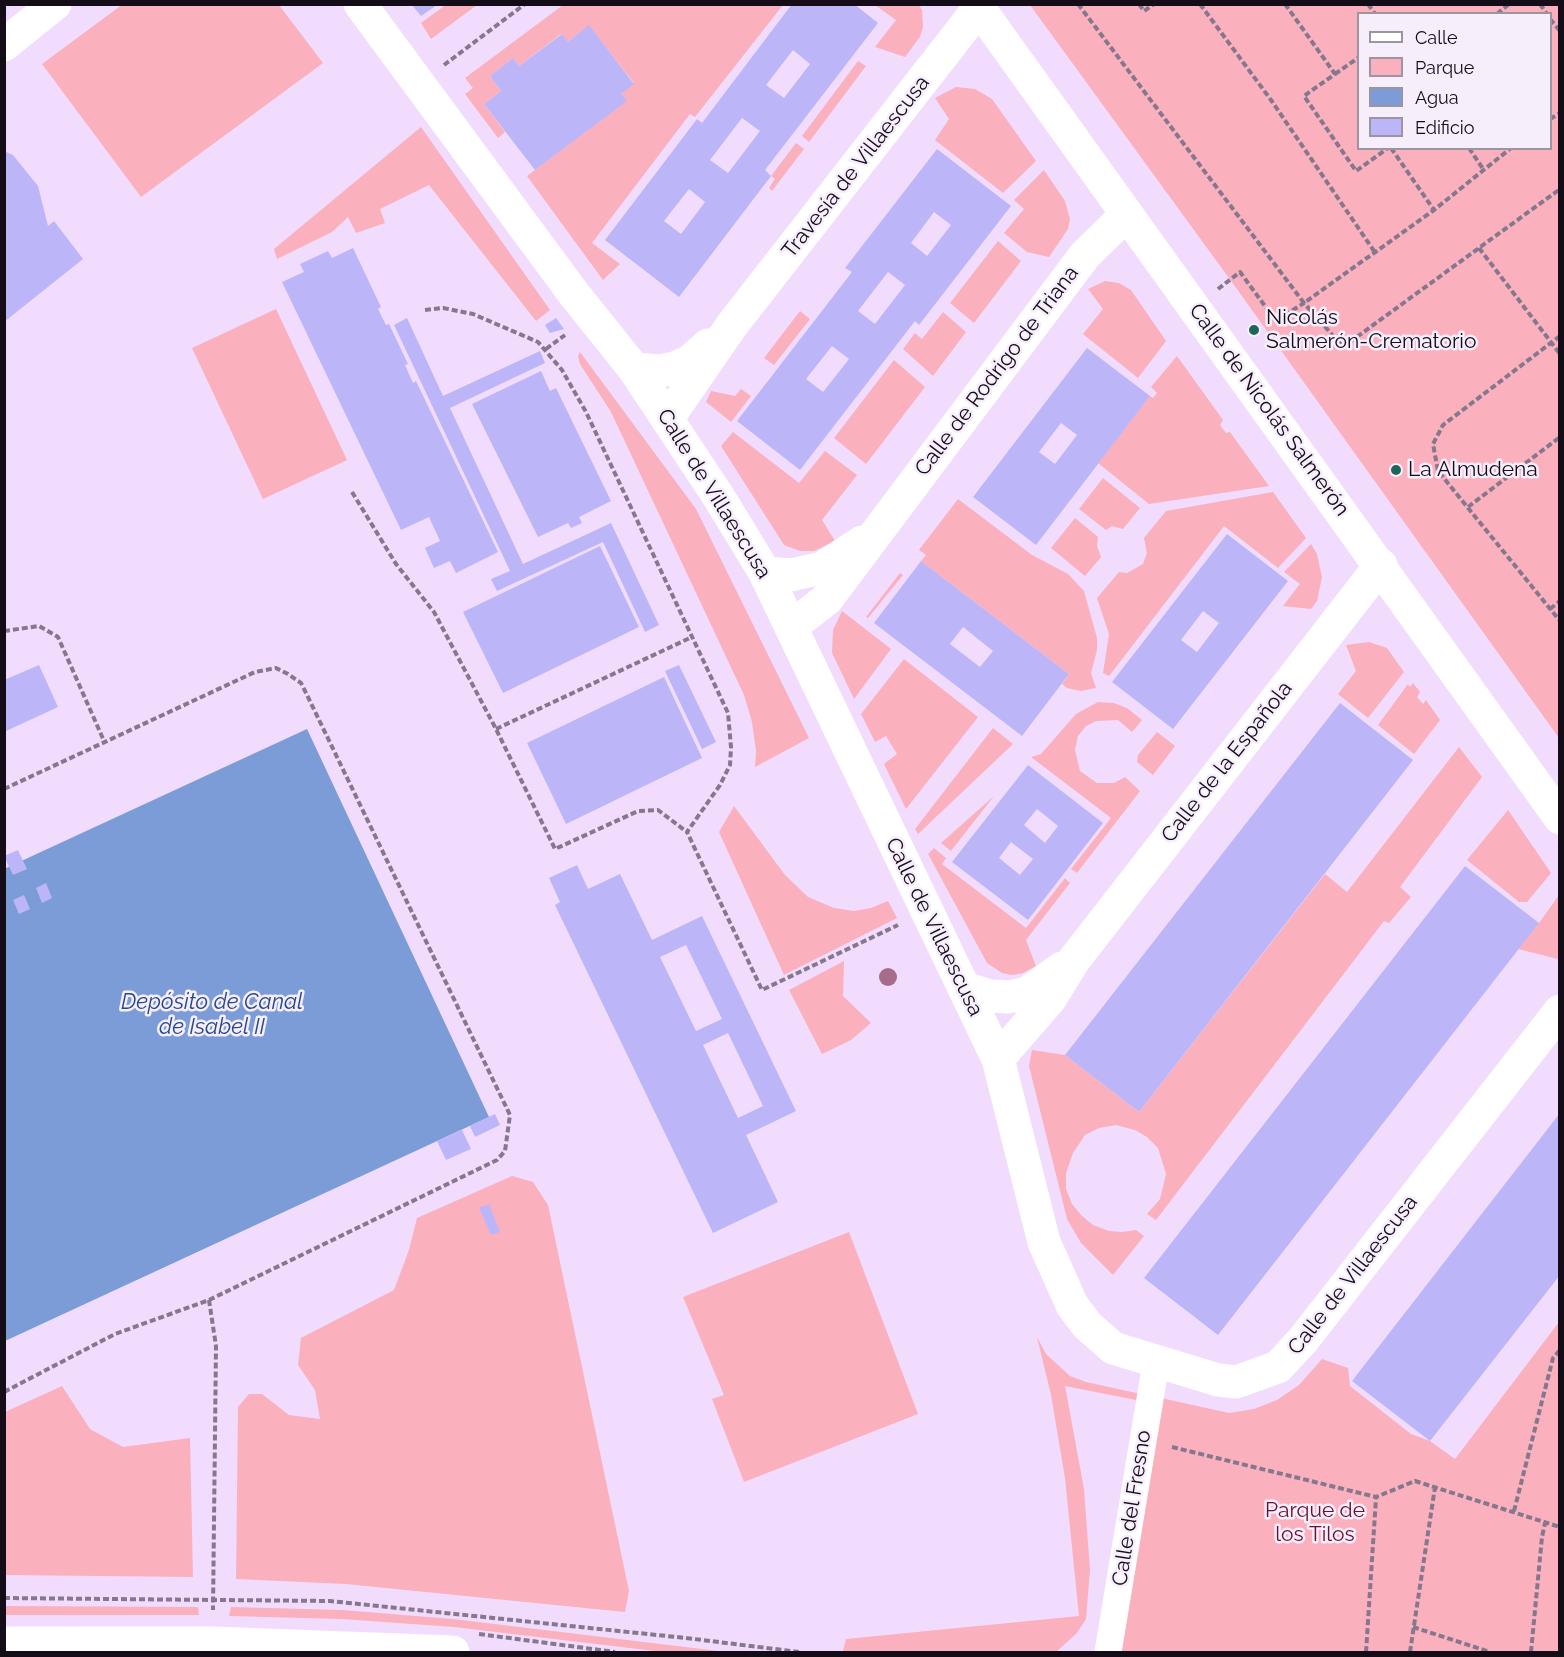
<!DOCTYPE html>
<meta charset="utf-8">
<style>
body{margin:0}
#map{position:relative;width:1564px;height:1657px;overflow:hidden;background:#f1dcfd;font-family:Raleway,sans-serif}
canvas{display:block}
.frame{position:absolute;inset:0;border:6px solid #140d18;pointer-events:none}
.legend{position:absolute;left:1357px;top:12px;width:195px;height:138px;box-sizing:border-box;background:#f7eefc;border:2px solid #9c94a1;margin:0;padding:8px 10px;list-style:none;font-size:18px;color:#140d18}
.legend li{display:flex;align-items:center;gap:12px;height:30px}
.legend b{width:30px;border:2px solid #9c94a1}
</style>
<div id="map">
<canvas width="1564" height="1657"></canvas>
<div class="frame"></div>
<ul class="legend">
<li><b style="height:8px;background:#fff"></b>Calle</li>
<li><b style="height:16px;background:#fbb0be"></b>Parque</li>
<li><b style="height:16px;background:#7b9cd7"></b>Agua</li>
<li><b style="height:16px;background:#bcb6f9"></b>Edificio</li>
</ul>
</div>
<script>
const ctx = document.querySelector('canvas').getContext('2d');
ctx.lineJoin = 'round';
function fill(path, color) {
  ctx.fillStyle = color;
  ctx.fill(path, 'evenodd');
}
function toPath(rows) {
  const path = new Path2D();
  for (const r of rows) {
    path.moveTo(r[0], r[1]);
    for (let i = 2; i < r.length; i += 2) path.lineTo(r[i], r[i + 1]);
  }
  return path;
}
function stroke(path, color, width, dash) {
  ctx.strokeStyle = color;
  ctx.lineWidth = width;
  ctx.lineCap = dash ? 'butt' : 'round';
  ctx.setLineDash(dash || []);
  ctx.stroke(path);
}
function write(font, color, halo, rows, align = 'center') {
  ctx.font = font + ' Raleway,sans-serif';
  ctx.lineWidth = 5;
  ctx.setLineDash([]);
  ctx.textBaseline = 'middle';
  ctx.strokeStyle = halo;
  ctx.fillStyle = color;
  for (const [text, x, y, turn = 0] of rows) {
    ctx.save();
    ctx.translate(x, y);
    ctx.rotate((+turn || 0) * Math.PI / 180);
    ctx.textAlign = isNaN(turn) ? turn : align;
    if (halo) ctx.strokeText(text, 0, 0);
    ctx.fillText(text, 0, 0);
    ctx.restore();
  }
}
fill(toPath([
 [123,4,279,5,323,63,141,197,42,64],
 [447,4,477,5,431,39,421,23],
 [563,5,783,5,695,117,690,114,592,243,620,264,603,280,527,176,626,101,621,94,634,83,589,26,568,42,561,34,519,66,513,58,490,76,501,91,484,104,505,132,498,138,465,94,473,88,465,78],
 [875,5,919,5,922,10,923,27,920,37,905,57,875,47,896,20],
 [1030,5,1559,5,1559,738,1234,285],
 [1358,14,1550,14,1550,148,1358,148],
 [858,61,866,66,809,142,802,136],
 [956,87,975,89,992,99,1036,161,1003,193,935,140,949,119,935,98],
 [421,127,550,310,536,321,429,185,380,209,385,223,356,233,348,217,332,232,277,259,274,249],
 [796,143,804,149,772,191,769,188,775,179,771,176],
 [1044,170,1065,201,1070,219,1068,229,1049,257,1027,252,1004,233,1024,209,1014,200],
 [998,241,1021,261,974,323,950,303],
 [1105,281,1119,283,1131,290,1166,341,1138,378,1083,334,1103,309,1088,289],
 [276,309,347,460,263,499,192,348],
 [800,311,810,319,774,365,764,358],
 [943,312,966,332,933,376,903,349,915,333,922,339],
 [580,352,696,509,809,738,755,767,756,751,752,722,744,695,611,412,580,364,578,356],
 [1177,356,1223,420,1220,425,1226,433,1230,432,1269,486,1149,504,1098,463,1150,396,1153,398,1157,393,1151,387],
 [894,360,925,387,866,464,834,438],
 [741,389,751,396,731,422,706,402,711,391,735,396],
 [733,432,799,483,825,451,857,475,822,520,835,541,814,551,800,551,784,545,721,446],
 [1103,478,1140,508,1123,529,1112,526,1106,530,1079,509],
 [1273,492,1306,538,1278,568,1224,526,1113,671,1109,676,1103,673,1109,634,1097,598,1119,572,1127,573,1143,564,1147,553,1144,538,1166,511],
 [958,499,1032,555,1068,574,1084,591,1097,638,1097,650,1091,673,1096,688,1081,691,1067,688,1062,684,1069,674,921,561,926,555,919,550],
 [1075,518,1098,537,1097,546,1101,557,1085,576,1051,548],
 [1311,544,1317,554,1322,577,1317,601,1311,609,1283,606,1300,584,1284,572],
 [900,573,903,575,868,618,866,617],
 [842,611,891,649,854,699,832,653,833,630],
 [1369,642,1387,648,1404,672,1368,718,1338,694,1356,671,1346,645],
 [904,659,978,717,906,809,884,764,897,754,886,736,875,742,861,714],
 [1413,683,1420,692,1417,697,1423,704,1426,700,1440,720,1414,754,1378,725,1408,684,1410,687],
 [1098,702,1114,703,1127,708,1142,720,1132,732,1118,720,1096,721,1086,726,1078,736,1075,750,1080,771,1097,783,1114,783,1125,777,1140,791,1077,873,1071,869,1111,818,1031,757,1041,754,1076,714],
 [993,728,1013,744,918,834,915,829],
 [1157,732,1175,746,1153,775,1137,762,1138,755],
 [1459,747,1482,777,1400,887,1411,897,1389,923,1384,921,1156,1220,1147,1214,1160,1199,1166,1174,1158,1148,1147,1137,1135,1130,1116,1125,1099,1128,1085,1135,1073,1153,1066,1173,1066,1189,1072,1204,1081,1215,1093,1225,1109,1231,1122,1232,1136,1230,1144,1236,1113,1275,1081,1243,1067,1219,1029,1066,1032,1050,1065,1055,1139,1112,1325,874,1347,892],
 [994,796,951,851,941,843],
 [734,806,785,875,808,897,834,908,854,911,871,908,888,901,897,918,784,975,719,832],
 [1508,810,1551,873,1527,902,1519,902,1467,860],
 [934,848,946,858,942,864,1026,928,1065,878,1070,883,1026,940,1036,966,1023,973,1012,975,1002,973,987,963,928,854],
 [1559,895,1558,959,1518,949,1539,923],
 [844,961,843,996,871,1023,851,1040,822,1054,789,990],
 [512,1176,533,1182,548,1205,629,1591,625,1612,346,1584,236,1579,238,1407,249,1394,262,1394,289,1415,320,1419,315,1390,298,1365,301,1338,394,1290,409,1250,417,1218],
 [849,1232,918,1414,744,1482,712,1399,724,1395,683,1297],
 [1559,1322,1559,1652,1115,1652,1161,1398,1229,1413,1254,1409,1277,1400,1299,1385,1322,1359,1348,1368,1350,1386,1411,1434,1430,1441,1455,1459],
 [1037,1337,1046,1354,1070,1376,1086,1382,1141,1394,1141,1401,1065,1386,1084,1489,1090,1570,1086,1619,1077,1633,1056,1652,843,1651,846,1639,1079,1616,1065,1478,1051,1395],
 [62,1386,90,1429,123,1447,190,1438,193,1577,5,1575,5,1412],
 [5,1606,198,1607,199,1615,5,1615],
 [231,1607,342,1610,453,1619,727,1652,663,1652,454,1627,342,1619,229,1616]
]), '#fbb0be');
fill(toPath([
 [307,729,489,1117,5,1341,4,869]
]), '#7b9cd7');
fill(toPath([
 [792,4,854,4,878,23,765,170,771,176,679,297,605,240,697,119,702,123],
 [793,50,810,64,784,98,766,85],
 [742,118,760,131,728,173,710,160],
 [689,189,705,202,681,234,664,221],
 [412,5,437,5,421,16],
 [589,25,634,84,621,94,627,101,535,170,484,104,501,91,490,76,513,58,519,66,562,34,568,42],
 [937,149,1011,206,919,325,915,321,800,470,737,421,852,272,845,268],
 [934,212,951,225,927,256,911,243],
 [888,272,905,285,875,324,858,311],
 [832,346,849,359,823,392,806,379],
 [4,151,13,155,38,186,48,226,54,221,83,259,4,322],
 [353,248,381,307,378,309,386,325,389,324,408,364,405,365,413,383,416,381,498,552,456,573,450,561,434,568,425,548,440,541,429,517,401,530,282,282,304,272,300,264,328,251,332,258],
 [407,318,443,396,540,351,545,363,450,408,523,564,611,523,659,625,645,632,603,542,497,591,491,579,510,571,394,325],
 [556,318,564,329,550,333,545,325],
 [1087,348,1150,396,1036,545,973,497],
 [1061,423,1077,435,1055,464,1039,452],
 [541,371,550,391,556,388,611,501,579,517,582,523,571,528,568,523,538,537,472,404],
 [1227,534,1288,581,1173,729,1112,682],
 [1203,611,1219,623,1197,652,1181,640],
 [600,546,639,627,503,693,463,612],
 [921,561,1069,674,1022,736,874,623],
 [963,627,993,651,980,667,950,644],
 [39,665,58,707,4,732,4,680],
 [679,665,716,742,702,749,665,671],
 [664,677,702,758,566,824,527,743],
 [1340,703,1413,760,1139,1112,1065,1055],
 [1028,765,1103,823,1028,920,952,862],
 [1037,809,1058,826,1045,843,1024,825],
 [1011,842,1033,859,1020,875,999,858],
 [18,850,27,869,13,875,4,856],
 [577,865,588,889,620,874,652,940,702,916,796,1111,746,1135,778,1202,713,1233,555,905,560,902,549,878],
 [686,945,722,1019,696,1031,660,957],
 [728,1033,763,1106,738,1118,703,1045],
 [1465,866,1539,923,1218,1335,1144,1278],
 [46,883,52,898,42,903,36,888],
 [24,895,30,909,19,914,13,900],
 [1560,1113,1560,1275,1430,1441,1352,1381],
 [495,1114,500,1125,475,1137,470,1126],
 [462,1130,471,1149,446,1160,437,1141],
 [489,1204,500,1232,491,1235,479,1208]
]), '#bcb6f9');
stroke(toPath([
 [1078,4,1304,303,1434,210,1511,148],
 [1139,4,1144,11,1154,4],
 [1200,4,1271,100,1374,251],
 [1285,4,1335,74,1304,96,1356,171,1388,148],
 [1368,4,1375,14],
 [1540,4,1547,14],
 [1497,14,1509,4],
 [1550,19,1560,31],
 [444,65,525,4],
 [1335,74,1358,58],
 [1550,119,1560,113],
 [1391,148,1434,210],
 [1469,148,1483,169],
 [1479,248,1560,354],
 [1218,289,1240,272,1276,321,1304,303,1343,347,1560,189],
 [425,310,443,308,473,314,538,342,562,370,586,412,728,713,731,747,730,765,720,785,687,832,762,990,898,925],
 [1560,336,1443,425,1433,444,1438,471,1560,621],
 [546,349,565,335],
 [352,492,396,564,434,612,496,729,555,849,638,811,658,810,687,832],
 [1468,507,1560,437],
 [1550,609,1560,601],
 [4,631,39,626,58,637,104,741],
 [496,729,692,637],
 [4,789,255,672,276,668,288,674,301,683,307,695,510,1115,505,1151,497,1160,209,1300,115,1334,4,1392],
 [209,1300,216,1346,213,1610],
 [1172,1447,1376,1497,1415,1481,1560,1527],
 [1514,1511,1553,1358,1560,1350],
 [4,1598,330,1601,686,1638,799,1652],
 [1413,1627,1490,1652],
 [479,1634,615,1652],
 [1366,1652,1376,1498],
 [1410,1652,1435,1487],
 [1531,1652,1542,1537,1545,1523]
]), '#85778d', 4, [6, 3]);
stroke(toPath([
 [1108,1652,1156,1363]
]), '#fff', 27);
stroke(toPath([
 [360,4,574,294,634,369,720,499,765,573,998,1059,1044,1242,1072,1305,1087,1325,1113,1348,1218,1380,1236,1382,1278,1367,1303,1340,1560,1011],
 [976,4,1560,818],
 [4,45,55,4],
 [634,369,660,371,675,368,689,362,708,345],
 [668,418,732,325,979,8],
 [765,573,791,575,822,568,862,542],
 [791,627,827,599,1085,255,1127,214],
 [964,988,990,996,1009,997,1027,993,1062,968],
 [998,1059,1050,999,1074,960,1381,565]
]), '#fff', 33);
stroke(toPath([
 [4,1643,213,1643,453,1652]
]), '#fff', 33);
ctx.fillStyle = '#a76b8b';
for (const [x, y] of [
 [888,977]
]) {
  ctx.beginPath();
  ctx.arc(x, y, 9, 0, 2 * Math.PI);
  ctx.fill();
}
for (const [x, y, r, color] of [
 [1254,330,6,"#1d665c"],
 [1396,470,6,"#1d665c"]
]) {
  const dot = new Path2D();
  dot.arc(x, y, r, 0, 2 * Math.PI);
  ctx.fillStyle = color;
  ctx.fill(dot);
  stroke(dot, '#f7eefc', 2);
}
write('21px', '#140d18', '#f7eefc', [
 ["Travesía de Villaescusa",856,167,-52],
 ["Calle de Rodrigo de Triana",997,371,-53],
 ["Calle de Nicolás Salmerón",1269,410,54],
 ["Calle de Villaescusa",714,494,58],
 ["Calle de la Española",1227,762,-52],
 ["Calle de Villaescusa",934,927,64],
 ["Calle de Villaescusa",1353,1275,-52],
 ["Calle del Fresno",1132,1508,-81]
]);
write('21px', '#140d18', '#f7eefc', [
 ["Nicolás",1266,318],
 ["Salmerón-Crematorio",1266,342],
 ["La Almudena",1408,470]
], 'left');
write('21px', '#6a0e2e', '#f7eefc', [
 ["Parque de",1315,1511],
 ["los Tilos",1315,1535]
]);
write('italic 22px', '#22488e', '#f7eefc', [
 ["Depósito de Canal",212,1002],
 ["de Isabel II",212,1027]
]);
</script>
